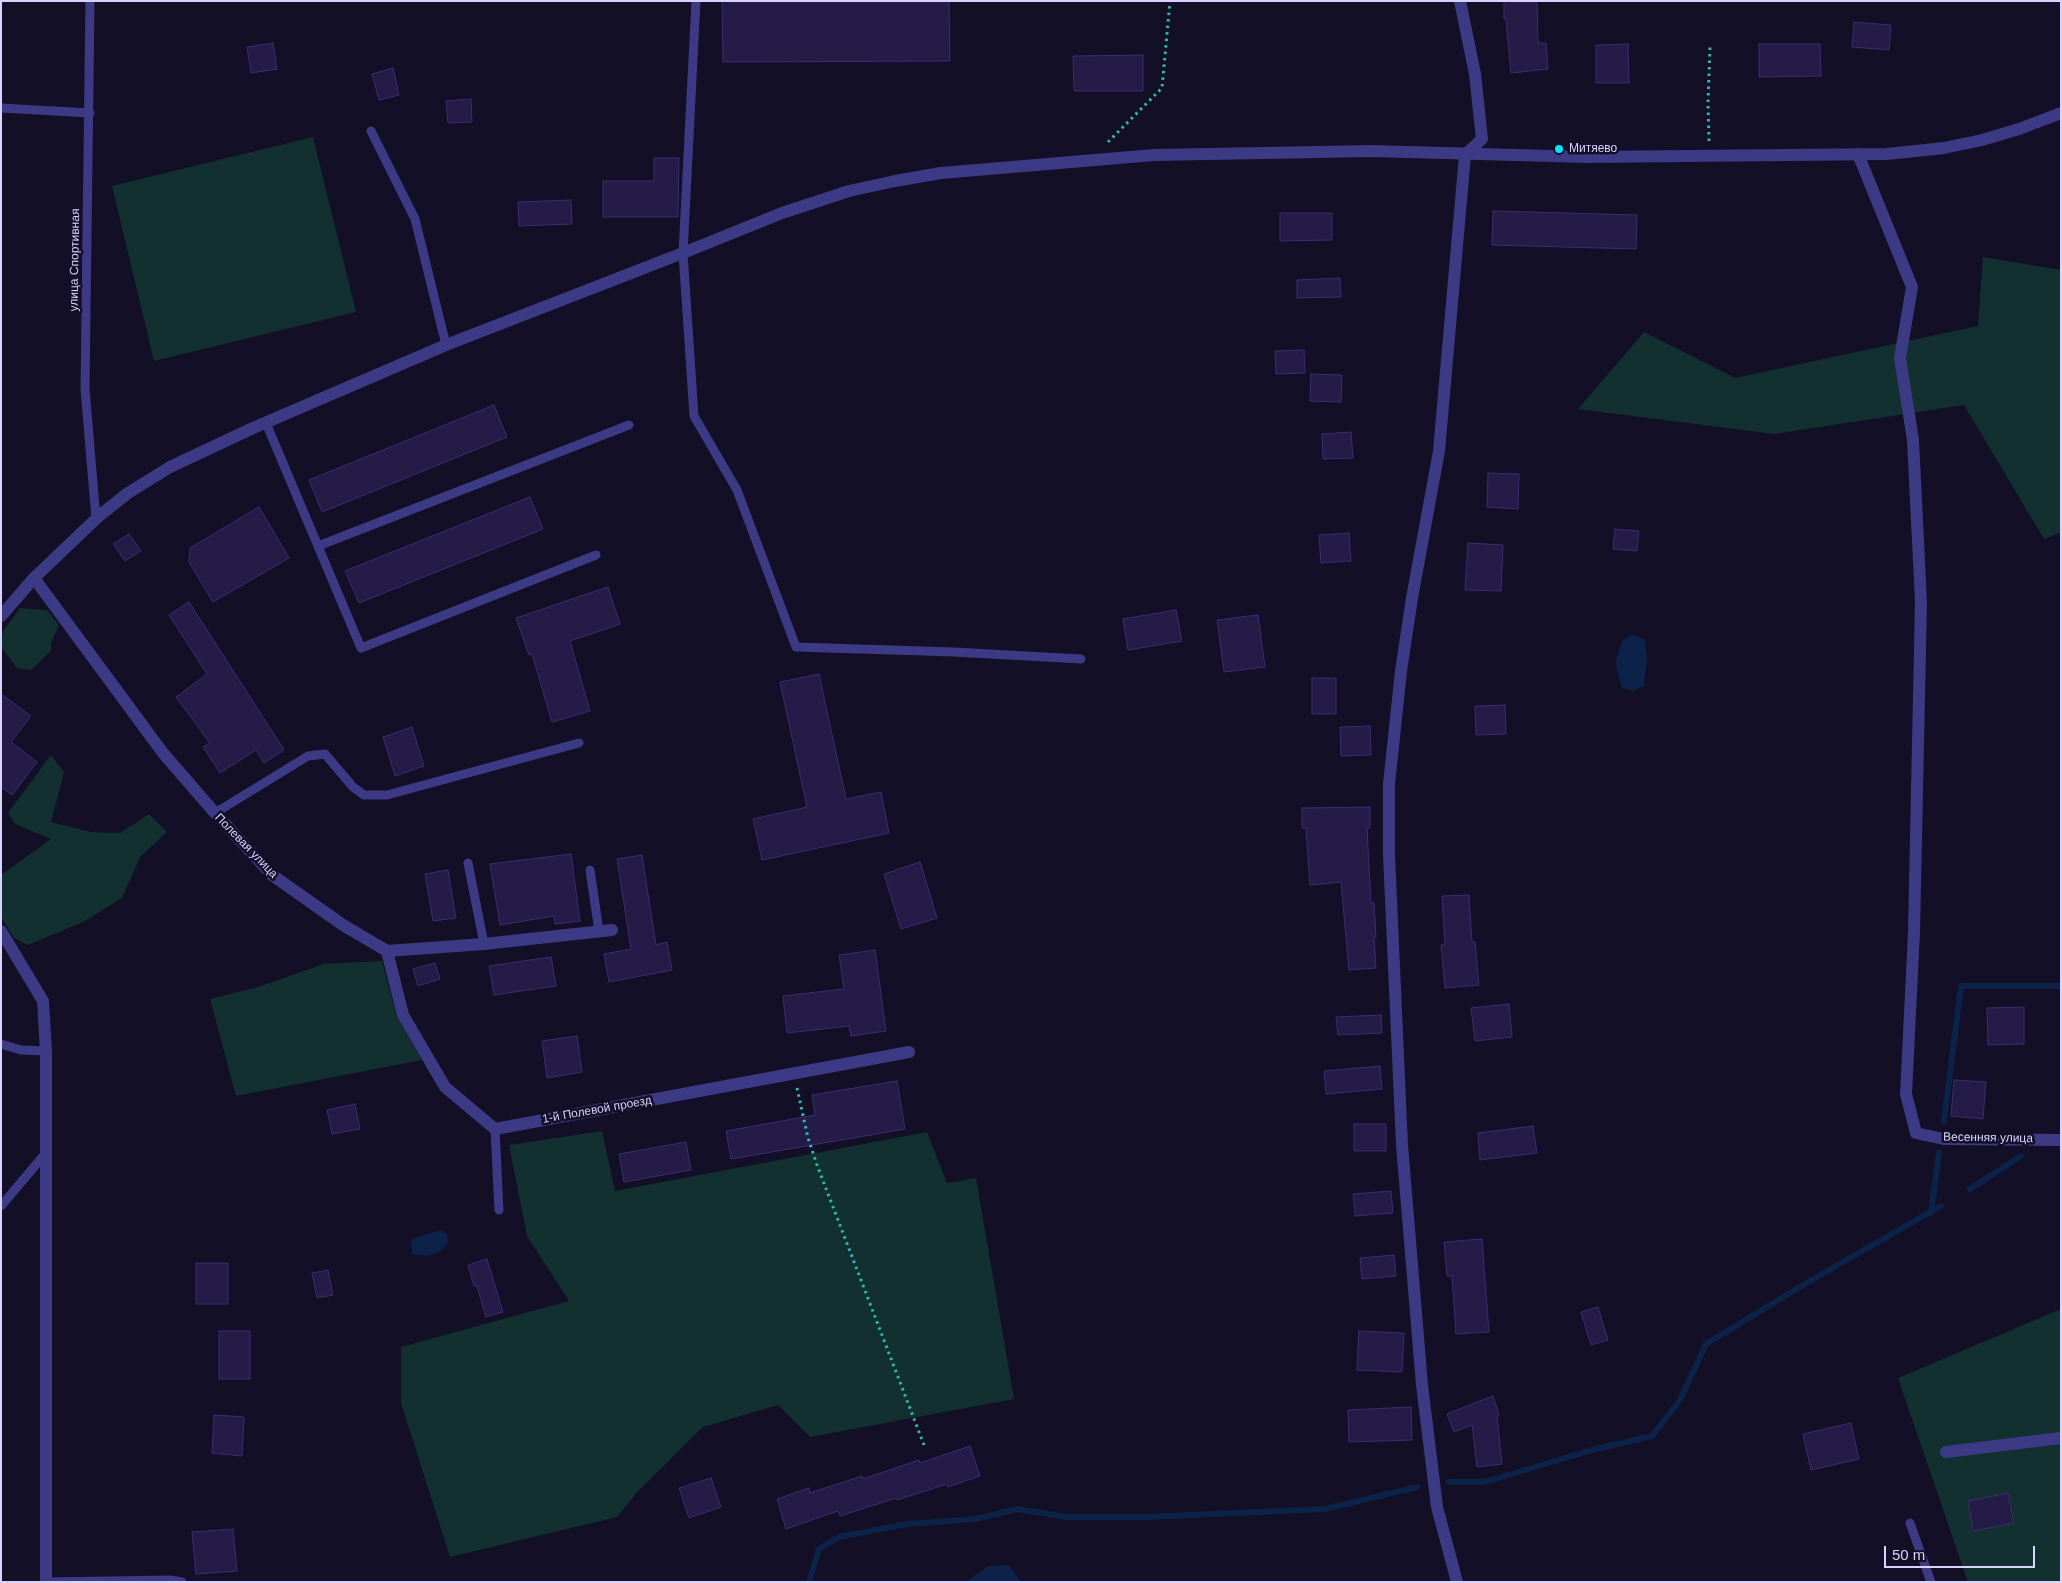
<!DOCTYPE html>
<meta charset="utf-8">
<style>
body{margin:0}
#map{position:relative;width:2062px;height:1583px;overflow:hidden;background:#130f26;font-family:Helvetica,sans-serif}
canvas{display:block}
.frame{position:absolute;inset:0;border:2px solid #d9d4ff;pointer-events:none}
.scale{position:absolute;left:1884px;top:1546px;width:151px;height:22px;box-sizing:border-box;border:2px solid #d9d4ff;border-top:0;padding-left:6px;font-size:15px;line-height:18px;white-space:nowrap;color:#d9d4ff;-webkit-text-stroke:4px #130f26;paint-order:stroke}
</style>
<div id="map">
<canvas width="2062" height="1583"></canvas>
<div class="frame"></div>
<div class="scale">50 m</div>
</div>
<script>
const ctx = document.querySelector('canvas').getContext('2d');
ctx.lineJoin = 'round';
function fill(path, color) {
  ctx.fillStyle = color;
  ctx.fill(path, 'evenodd');
}
function toPath(rows) {
  const path = new Path2D();
  for (const r of rows) {
    path.moveTo(r[0], r[1]);
    for (let i = 2; i < r.length; i += 2) path.lineTo(r[i], r[i + 1]);
  }
  return path;
}
function stroke(path, color, width, dash) {
  ctx.strokeStyle = color;
  ctx.lineWidth = width;
  ctx.lineCap = dash ? 'butt' : 'round';
  ctx.setLineDash(dash || []);
  ctx.stroke(path);
}
function write(font, color, halo, rows, align = 'center') {
  ctx.font = font + ' Helvetica,sans-serif';
  ctx.lineWidth = 5;
  ctx.setLineDash([]);
  ctx.textBaseline = 'middle';
  ctx.strokeStyle = halo;
  ctx.fillStyle = color;
  for (const [text, x, y, turn = 0] of rows) {
    ctx.save();
    ctx.translate(x, y);
    ctx.rotate((+turn || 0) * Math.PI / 180);
    ctx.textAlign = isNaN(turn) ? turn : align;
    if (halo) ctx.strokeText(text, 0, 0);
    ctx.fillText(text, 0, 0);
    ctx.restore();
  }
}
fill(toPath([
 [313,137,356,312,154,361,112,186],
 [1983,257,2061,270,2061,532,2044,539,1964,405,1774,434,1578,409,1644,332,1735,378,1978,326],
 [20,608,47,610,59,625,51,643,51,651,31,670,17,668,1,647,3,631],
 [51,755,64,772,51,822,91,832,120,833,149,814,167,832,140,857,122,898,83,922,28,945,14,938,1,917,1,875,51,839,15,824,8,813],
 [382,961,397,1017,422,1060,236,1096,210,999,258,987,324,964],
 [602,1131,615,1191,927,1132,947,1183,976,1178,1014,1399,810,1437,778,1405,703,1427,638,1491,617,1517,450,1557,401,1403,401,1347,569,1301,527,1236,509,1145],
 [2061,1309,2061,1582,1968,1582,1898,1378]
]), '#12302f');
fill(toPath([
 [1633,634,1645,640,1647,659,1644,686,1633,691,1622,688,1615,663,1622,641],
 [441,1230,447,1234,448,1242,441,1251,427,1256,412,1254,411,1239],
 [1009,1565,1021,1582,966,1582,988,1566]
]), '#0c2248');
stroke(toPath([
 [1944,1121,1961,986,2061,986],
 [1970,1189,2021,1156],
 [1931,1213,1939,1152],
 [1449,1482,1485,1482,1592,1450,1652,1436,1680,1400,1706,1344,1803,1285,1941,1206],
 [809,1582,819,1549,839,1537,907,1524,976,1519,1017,1509,1067,1517,1146,1517,1325,1509,1417,1487]
]), '#0c2248', 6);
const building = toPath([
 [722,1,949,1,950,61,723,62,722,1],
 [1504,1,1537,1,1538,43,1546,43,1548,69,1511,73,1506,19,1504,19,1504,1],
 [1854,22,1891,25,1889,50,1852,47,1854,22],
 [273,43,277,69,251,73,247,47,273,43],
 [1628,44,1629,83,1596,83,1596,45,1628,44],
 [1759,44,1820,44,1821,76,1759,77,1759,44],
 [1143,55,1143,91,1074,91,1073,56,1143,55],
 [393,68,399,95,379,100,372,74,393,68],
 [471,99,472,122,448,123,446,101,471,99],
 [654,158,679,158,678,217,603,217,603,181,654,181,654,158],
 [571,200,572,224,519,226,518,202,571,200],
 [1493,211,1637,215,1636,249,1492,245,1493,211],
 [1280,213,1332,213,1332,240,1280,241,1280,213],
 [1340,278,1341,297,1297,298,1297,280,1340,278],
 [1304,350,1305,373,1276,374,1275,351,1304,350],
 [1311,374,1342,375,1341,402,1310,401,1311,374],
 [494,405,507,437,322,512,309,480,494,405],
 [1351,432,1353,458,1323,459,1322,434,1351,432],
 [1488,473,1519,474,1518,509,1487,507,1488,473],
 [530,497,543,529,359,603,345,571,530,497],
 [259,507,289,558,213,602,189,562,190,548,259,507],
 [1615,529,1639,531,1637,551,1613,549,1615,529],
 [1349,533,1351,561,1321,563,1319,535,1349,533],
 [129,534,141,551,125,561,113,544,129,534],
 [1468,543,1503,545,1501,591,1465,590,1468,543],
 [608,587,620,624,570,641,590,711,552,722,532,654,529,655,516,618,608,587],
 [189,602,284,750,264,763,256,750,220,773,203,747,210,743,176,697,207,674,169,615,189,602],
 [1176,610,1182,641,1128,650,1123,619,1176,610],
 [1258,615,1265,667,1224,672,1217,620,1258,615],
 [819,674,846,799,881,792,889,833,762,860,753,819,807,807,780,682,819,674],
 [1312,678,1336,678,1336,714,1312,714,1312,678],
 [1,694,31,716,11,742,37,762,12,795,1,787,1,694],
 [1505,705,1506,734,1476,735,1475,706,1505,705],
 [1370,726,1371,755,1341,756,1340,727,1370,726],
 [412,727,424,766,395,776,383,737,412,727],
 [1370,807,1370,828,1367,828,1371,903,1374,903,1376,937,1374,937,1376,968,1349,970,1341,882,1310,885,1306,828,1302,828,1302,808,1370,807],
 [571,854,580,921,555,924,554,916,500,925,490,864,571,854],
 [642,855,656,945,667,942,672,970,609,982,604,954,631,949,617,859,642,855],
 [920,862,937,918,901,929,884,874,920,862],
 [448,870,456,918,433,921,425,874,448,870],
 [1469,895,1472,942,1475,942,1479,985,1445,988,1441,945,1445,944,1442,896,1469,895],
 [875,950,886,1031,851,1036,849,1026,787,1033,783,996,844,989,839,955,875,950],
 [551,957,556,986,494,995,489,966,551,957],
 [435,963,440,979,418,986,413,969,435,963],
 [1509,1004,1512,1037,1475,1041,1471,1008,1509,1004],
 [2024,1007,2024,1044,1988,1045,1987,1008,2024,1007],
 [1381,1015,1382,1033,1338,1035,1336,1017,1381,1015],
 [577,1036,582,1072,547,1078,542,1041,577,1036],
 [1380,1066,1382,1089,1326,1094,1324,1071,1380,1066],
 [1954,1080,1986,1082,1983,1119,1951,1116,1954,1080],
 [897,1081,905,1129,731,1159,726,1131,815,1115,812,1095,897,1081],
 [355,1104,360,1129,332,1134,327,1110,355,1104],
 [1354,1124,1386,1124,1386,1151,1354,1151,1354,1124],
 [1533,1126,1537,1153,1480,1160,1478,1133,1533,1126],
 [686,1142,691,1170,624,1182,619,1154,686,1142],
 [1391,1191,1393,1213,1355,1216,1353,1194,1391,1191],
 [1482,1239,1489,1332,1456,1334,1452,1276,1447,1276,1444,1242,1482,1239],
 [1394,1255,1396,1276,1362,1279,1360,1258,1394,1255],
 [487,1259,503,1312,486,1317,477,1286,474,1286,468,1265,487,1259],
 [196,1263,228,1263,228,1304,196,1304,196,1263],
 [328,1270,333,1295,317,1298,312,1273,328,1270],
 [1598,1307,1608,1340,1591,1345,1581,1312,1598,1307],
 [219,1331,250,1331,250,1379,219,1379,219,1331],
 [1359,1331,1404,1333,1402,1372,1357,1370,1359,1331],
 [1493,1396,1499,1415,1497,1416,1502,1464,1477,1467,1472,1425,1454,1432,1447,1414,1493,1396],
 [1411,1407,1412,1440,1349,1442,1348,1410,1411,1407],
 [214,1415,244,1417,242,1456,212,1453,214,1415],
 [1851,1423,1859,1459,1811,1470,1803,1434,1851,1423],
 [970,1446,980,1476,948,1487,947,1484,897,1500,896,1498,840,1516,838,1511,786,1529,777,1499,809,1488,810,1493,862,1476,863,1479,919,1460,920,1463,970,1446],
 [711,1478,721,1507,689,1518,679,1488,711,1478],
 [2008,1493,2014,1523,1973,1531,1968,1501,2008,1493],
 [233,1529,237,1571,196,1574,192,1532,233,1529]
]);
fill(building, '#241b47');
stroke(building, '#3b2d73', 1);
stroke(toPath([
 [1709,141,1708,102,1710,47],
 [1108,142,1162,88,1170,1],
 [797,1088,808,1138,817,1165,924,1445]
]), '#2fb8b0', 3, [2.5, 4]);
stroke(toPath([
 [90,1,85,389,96,519],
 [696,1,683,253,694,416,737,490,796,647,954,652,1081,659],
 [1,108,90,113],
 [371,131,415,219,446,345],
 [266,423,361,648,596,555],
 [318,546,629,425],
 [215,813,308,756,325,754,353,787,364,795,387,795,579,743],
 [468,863,484,944],
 [590,870,599,931],
 [1,1044,21,1050,46,1051],
 [495,1129,499,1210],
 [1,1206,45,1154],
 [1910,1523,1931,1582],
 [46,1582,170,1580,182,1582]
]), '#3d3a85', 9);
stroke(toPath([
 [1858,154,1912,287,1900,358,1913,440,1921,602,1914,932,1906,1094,1916,1133,1944,1139,2061,1140],
 [34,578,163,753,215,813,272,875,343,925,387,951,484,944,612,930],
 [1,931,43,1001,46,1051,46,1582],
 [387,951,403,1015,445,1087,495,1129,909,1052],
 [1946,1452,2061,1438],
 [1457,1582,1437,1507,1422,1385,1402,1145,1389,855,1389,784,1401,671,1412,598,1439,451,1465,155,1482,139,1475,74,1460,1]
]), '#3d3a85', 12);
stroke(toPath([
 [1,616,34,578,99,516,128,493,170,467,253,428,446,345,683,253,782,213,849,191,895,181,941,173,1154,155,1371,151,1588,157,1887,154,1944,148,1982,140,2019,129,2061,113]
]), '#3d3a85', 12);
for (const [x, y, r, color] of [
 [1559,149,5,"#00e5ff"]
]) {
  const dot = new Path2D();
  dot.arc(x, y, r, 0, 2 * Math.PI);
  ctx.fillStyle = color;
  ctx.fill(dot);
  stroke(dot, '#130f26', 2);
}
write('12px', '#d9d4ff', '#130f26', [
 ["Митяево",1569,149]
], 'left');
write('12px', '#d9d4ff', '#130f26', [
 ["улица Спортивная",75,260,-89],
 ["Полевая улица",246,846,46],
 ["1-й Полевой проезд",597,1110,-10],
 ["Весенняя улица",1988,1138,1]
]);
</script>
